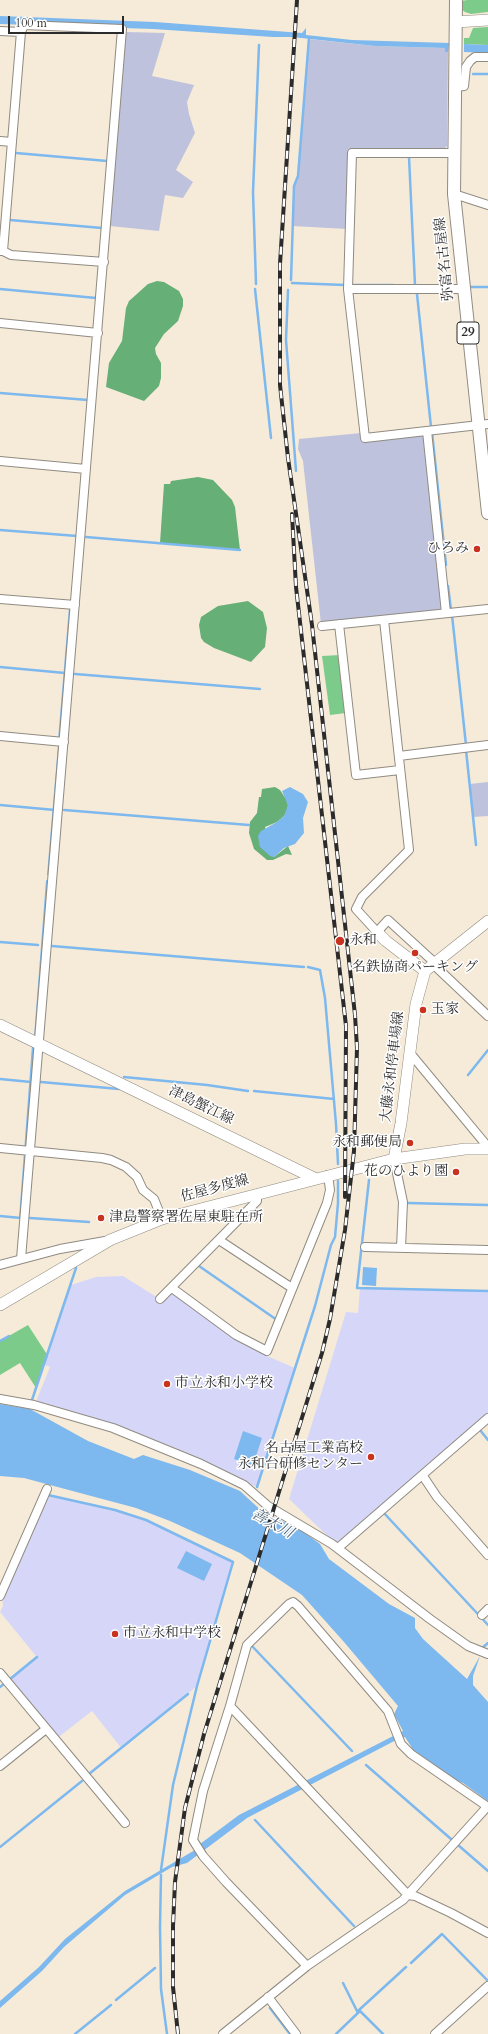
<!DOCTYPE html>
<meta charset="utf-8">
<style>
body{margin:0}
#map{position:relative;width:488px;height:2034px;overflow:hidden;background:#f6ebd8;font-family:Cardo,serif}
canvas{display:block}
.scale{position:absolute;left:8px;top:16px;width:116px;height:18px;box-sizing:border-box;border:2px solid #2b2b2b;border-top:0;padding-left:5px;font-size:12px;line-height:14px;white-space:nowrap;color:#2b2b2b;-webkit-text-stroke:3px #fff;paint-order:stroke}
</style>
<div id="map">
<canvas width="488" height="2034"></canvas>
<div class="scale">100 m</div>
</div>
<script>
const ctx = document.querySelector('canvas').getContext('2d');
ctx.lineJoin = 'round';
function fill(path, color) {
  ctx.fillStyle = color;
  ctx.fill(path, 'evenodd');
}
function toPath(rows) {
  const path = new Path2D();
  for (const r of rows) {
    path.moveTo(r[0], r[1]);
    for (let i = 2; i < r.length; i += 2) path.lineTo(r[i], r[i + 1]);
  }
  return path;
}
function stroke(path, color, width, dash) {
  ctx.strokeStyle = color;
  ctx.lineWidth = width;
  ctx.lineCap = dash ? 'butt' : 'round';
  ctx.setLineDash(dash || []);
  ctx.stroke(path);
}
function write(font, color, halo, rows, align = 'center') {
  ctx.font = font + ' Cardo,"Noto Serif JP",serif';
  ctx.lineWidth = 3;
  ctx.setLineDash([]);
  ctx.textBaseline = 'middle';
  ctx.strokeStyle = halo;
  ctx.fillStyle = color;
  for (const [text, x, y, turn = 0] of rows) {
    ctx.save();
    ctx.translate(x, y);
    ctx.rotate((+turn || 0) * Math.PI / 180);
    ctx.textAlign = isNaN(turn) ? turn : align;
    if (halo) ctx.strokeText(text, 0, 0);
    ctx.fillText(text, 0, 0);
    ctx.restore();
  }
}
fill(toPath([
 [123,1276,163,1301,169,1292,173,1292,235,1337,267,1356,295,1368,257,1487,38,1403,37,1399,50,1367,45,1365,71,1285,96,1277],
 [360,1288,488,1291,488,1414,338,1546,289,1499,346,1312,358,1313],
 [48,1495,115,1510,146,1520,233,1562,197,1686,122,1749,92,1711,56,1739,8,1679,36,1656,0,1612,3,1606,2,1595]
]), '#d6d7f8');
fill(toPath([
 [127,32,165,33,152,76,194,85,187,102,189,114,195,133,176,170,193,182,183,198,165,195,159,231,110,226,124,35],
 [308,39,375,46,445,48,445,52,448,52,447,146,444,149,350,150,347,229,292,226,294,186,298,176],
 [361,433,362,440,425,433,443,610,321,624,303,461,298,449,299,439],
 [488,782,488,816,473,817,470,784]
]), '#bec2dd');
fill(toPath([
 [467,0,488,0,488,12,471,14,465,12,461,9,461,1],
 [488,27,488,45,464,44,464,38,469,38,473,28],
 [340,655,346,713,330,715,322,656],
 [28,1325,48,1356,36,1388,20,1363,0,1375,0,1341]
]), '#7dcb8b');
fill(toPath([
 [157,281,164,282,179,291,183,299,183,306,178,321,164,334,155,348,156,354,161,363,161,378,159,386,144,401,106,387,109,363,122,341,126,308,129,301,148,284],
 [198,477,213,480,232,500,235,507,240,550,160,543,164,484,170,484,171,481],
 [248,601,263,612,267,628,265,647,251,662,214,648,204,642,201,638,199,625,201,617,218,606],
 [275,787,280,790,286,799,288,805,287,812,284,816,277,822,265,827,274,857,288,846,292,855,286,854,273,860,267,860,254,849,249,833,250,822,257,813,259,797,261,797,262,789]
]), '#66af77');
fill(toPath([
 [0,16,155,22,302,33,306,28,306,35,352,40,449,43,448,52,445,52,445,48,375,46,292,37,273,37,153,29,0,24],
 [464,44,488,45,488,53,464,52],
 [69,607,71,608,61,739,58,740],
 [58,745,60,745,49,875,47,875],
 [290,787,303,794,308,802,303,818,304,833,295,844,284,848,274,857,270,856,260,847,258,836,261,831,277,822,284,816,288,805,282,791],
 [46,880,49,881,36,1038,34,1037],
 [32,1045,35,1047,22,1218,19,1218],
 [363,1267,377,1268,376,1286,362,1285],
 [0,1404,30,1409,88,1441,134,1459,143,1455,190,1470,240,1491,266,1515,297,1527,320,1544,329,1559,389,1604,415,1618,415,1628,423,1639,467,1679,480,1656,473,1676,473,1685,488,1702,488,1801,463,1783,447,1777,440,1769,414,1751,405,1737,400,1738,247,1818,187,1863,172,1867,125,1895,64,1947,42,1971,0,2008,0,2001,39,1967,65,1939,125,1891,195,1850,200,1844,239,1815,403,1731,394,1714,398,1706,344,1642,302,1595,240,1553,170,1521,136,1508,24,1478,0,1476],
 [243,1431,262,1438,253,1465,234,1459],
 [186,1551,212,1564,204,1581,177,1568]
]), '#7db8ee');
stroke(toPath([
 [473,74,488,74],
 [16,153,107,161],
 [409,157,415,285],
 [10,220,102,228],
 [291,280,294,186,298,176,309,38],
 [292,283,345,285],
 [256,284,253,192,259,45],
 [351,285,393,285],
 [471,287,488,287],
 [0,289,96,298],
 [255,289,271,438],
 [288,290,286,340,296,471],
 [417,294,431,427],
 [0,393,88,400],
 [432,432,446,565],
 [0,530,77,536],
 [86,537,240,550],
 [448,586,451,610],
 [452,615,466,745],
 [0,667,65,673],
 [75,674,260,689],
 [466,750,476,845],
 [0,805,55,810],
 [64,810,249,825],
 [0,942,38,945],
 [52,946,304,967],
 [308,967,320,970,325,998,336,1124,338,1164],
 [468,1075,488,1050],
 [124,1077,207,1085,248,1091],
 [0,1079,31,1082],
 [41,1082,119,1089],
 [254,1091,334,1099],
 [369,1180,357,1288,488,1291],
 [408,1203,488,1205],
 [0,1216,21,1218],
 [30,1218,89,1222],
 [199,1266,277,1320],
 [0,1341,9,1336],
 [32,1400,76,1268],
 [480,1430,488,1440],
 [257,1487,315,1306,331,1245,335,1237,338,1203,338,1181],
 [48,1495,115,1510,146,1520,233,1562,197,1686,173,1785,161,1870],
 [383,1512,488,1625],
 [251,1645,352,1751],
 [484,1649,482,1648,488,1643],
 [9,1680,37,1657],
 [0,1687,4,1684],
 [366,1765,451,1839],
 [89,1774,188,1694],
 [255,1820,354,1926],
 [458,1845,488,1871],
 [0,1847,82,1781],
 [161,1875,160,1927,161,1989,167,2034],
 [411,1963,442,1934,488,1981],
 [343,1983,358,2013],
 [116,2000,155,1968],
 [270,2008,290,2034],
 [360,2011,383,2034],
 [75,2034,111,2005],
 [336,2034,360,2011,359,2010,406,1967]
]), '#7db8ee', 2.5);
const street = toPath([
 [0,31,21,32,3,251,0,251],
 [21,32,24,25,122,29,21,1259],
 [455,87,464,86,466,67,470,61,475,57,488,57],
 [0,141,12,142],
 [454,153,352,153,348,289,365,438,488,424],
 [454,194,488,205],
 [3,251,11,255,104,262],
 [348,289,463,289],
 [0,323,98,333],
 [427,431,446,613],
 [0,461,86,469],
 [0,599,75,605],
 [384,620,409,850,362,897,356,909,377,932,388,920,435,963],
 [339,624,356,775,400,770],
 [322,626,488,609],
 [0,736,64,742],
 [399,756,488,745],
 [434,965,488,1016],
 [410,1053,488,1147],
 [0,1148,102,1158,111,1160,126,1167,137,1177,143,1190,154,1199,162,1219],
 [394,1159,403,1202,401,1248],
 [219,1240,292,1288],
 [365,1247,488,1250],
 [0,1265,60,1249,105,1241],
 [172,1288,236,1335,267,1351,327,1203,330,1190,328,1175],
 [160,1299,257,1201,257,1194],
 [0,1399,34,1405,113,1428,201,1464,244,1485,268,1506,332,1544,430,1619,468,1646,488,1654],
 [423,1476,437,1497,488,1555],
 [338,1548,488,1418],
 [0,1596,47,1489],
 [482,1615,488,1609],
 [0,1673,125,1823],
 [230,1706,203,1791,193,1840,203,1856,226,1882,307,1966],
 [0,1766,46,1729],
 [488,1807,411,1754,401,1744,388,1711,298,1606,293,1602,289,1604,247,1645,230,1706,408,1895,415,1896,451,1913,488,1933],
 [268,1997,296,2034],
 [223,2034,307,1966,403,1900,487,1807],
 [435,2034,488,1986]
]);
const secondary = toPath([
 [456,22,488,20],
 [377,932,386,941,425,971],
 [425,971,488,921],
 [0,1025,314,1178],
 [394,1159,401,1123,416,1004,425,971],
 [0,1305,110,1240,162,1219,394,1159,465,1149,488,1149]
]);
const primary = toPath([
 [456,0,454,194,488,513]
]);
stroke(street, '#908b82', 10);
stroke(secondary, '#908b82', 12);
stroke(primary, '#908b82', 14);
stroke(street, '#fff', 8);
stroke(secondary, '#fff', 11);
stroke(primary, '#fff', 12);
const rail = toPath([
 [292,514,296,587,346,1026,345,1197],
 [178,2034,173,1987,173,1926,175,1882,185,1808,204,1734,322,1353,330,1319,345,1230,354,1151,357,1048,355,1015,312,625,288,458,280,385,280,264,297,0]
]);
stroke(rail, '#2b2b2b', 4);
stroke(rail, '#fff', 2.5, [8]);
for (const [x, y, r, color] of [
 [477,549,4,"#c8321e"],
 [340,941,5,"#c8321e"],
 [415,953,4,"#c8321e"],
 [423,1010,4,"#c8321e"],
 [410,1143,4,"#c8321e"],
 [456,1172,4,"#c8321e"],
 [101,1218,4,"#c8321e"],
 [167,1384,4,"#c8321e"],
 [371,1457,4,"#c8321e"],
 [115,1634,4,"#c8321e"]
]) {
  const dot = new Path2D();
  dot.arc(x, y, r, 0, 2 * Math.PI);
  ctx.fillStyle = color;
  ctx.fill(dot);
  stroke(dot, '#fff', 1.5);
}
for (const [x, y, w] of [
 [468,333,22]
]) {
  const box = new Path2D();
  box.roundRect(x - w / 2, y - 11, w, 22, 3);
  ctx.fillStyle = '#fff';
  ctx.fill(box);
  stroke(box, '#2b2b2b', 1);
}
write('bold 13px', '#2b2b2b', null, [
 ["29",468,333]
]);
write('14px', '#2b2b2b', '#fff', [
 ["弥富名古屋線",445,259,-96],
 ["大藤永和停車場線",393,1067,-83],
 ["津島蟹江線",201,1106,26],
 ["佐屋多度線",215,1189,-15]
]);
write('14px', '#2b2b2b', '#fff', [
 ["ひろみ",469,549,"right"],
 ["永和",349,941],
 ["名鉄協商パーキング",415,968,"center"],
 ["玉家",431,1010],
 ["永和郵便局",402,1143,"right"],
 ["花のひより園",448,1172,"right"],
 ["津島警察署佐屋東駐在所",109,1218],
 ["市立永和小学校",175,1384],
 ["名古屋工業高校",363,1449,"right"],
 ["永和台研修センター",363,1465,"right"],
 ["市立永和中学校",123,1634]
], 'left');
write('italic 15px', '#485c6f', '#fff', [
 ["善太川",272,1524,29]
]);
</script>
